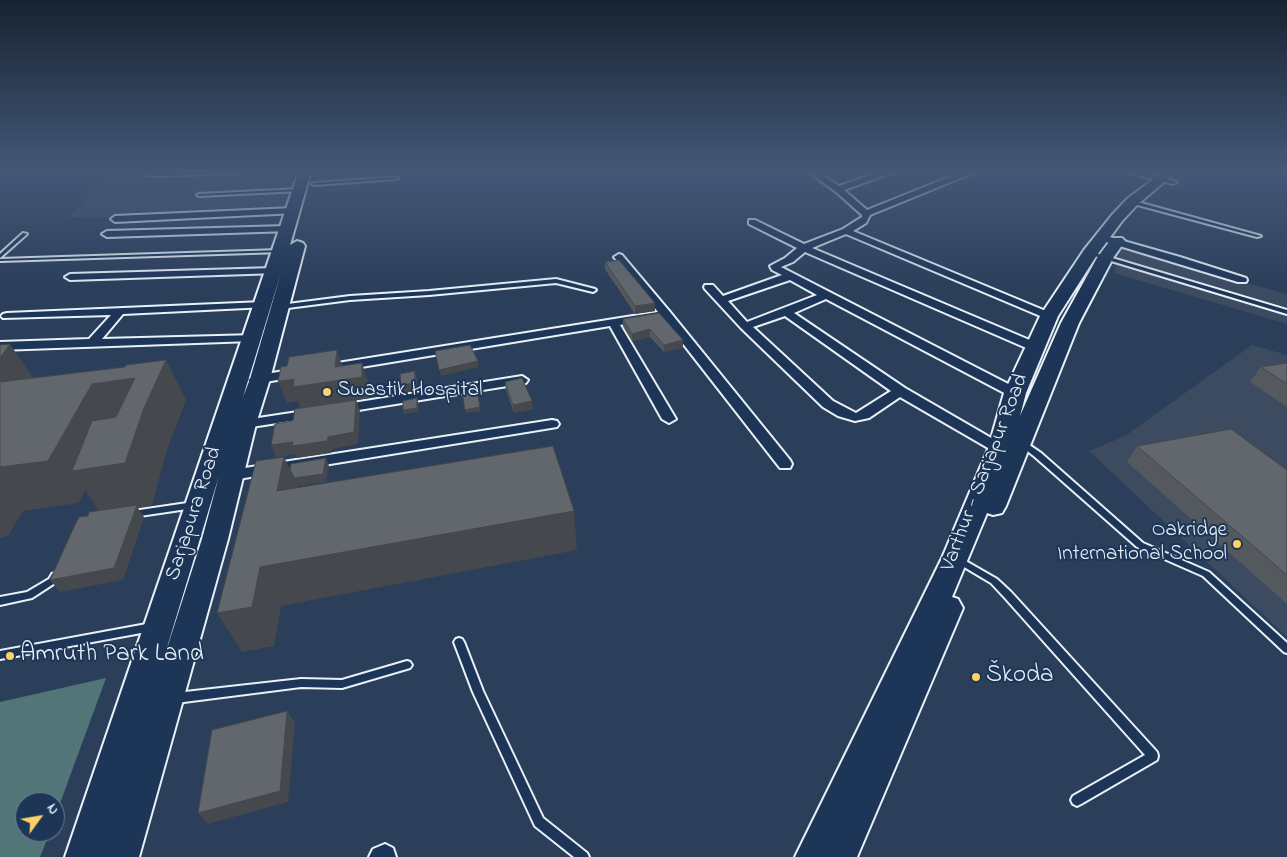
<!DOCTYPE html>
<meta charset="utf-8">
<style>
body{margin:0}
#map{position:relative;width:1287px;height:857px;overflow:hidden;background:#2b3f5b;font-family:"Indie Flower",sans-serif}
canvas{display:block}
.north{position:absolute;left:15px;top:792px;width:50px;height:50px;box-sizing:border-box;background:#1d3557;border:1px solid #6e8097;border-radius:50%;rotate:58deg;font-size:14px;font-weight:700;line-height:20px;text-align:center;color:#e8f1f8}
.north::after{content:'';display:block;margin:auto;width:18px;height:22px;background:#ffd166;clip-path:polygon(50% 0,100% 100%,50% 72%,0 100%)}
</style>
<div id="map">
<canvas width="1287" height="857"></canvas>
<div class="north">N</div>
</div>
<script>
const ctx = document.querySelector('canvas').getContext('2d');
ctx.lineJoin = 'round';
function fill(path, color) {
  ctx.fillStyle = color;
  ctx.fill(path, 'evenodd');
}
function toPath(rows) {
  const path = new Path2D();
  for (const r of rows) {
    path.moveTo(r[0], r[1]);
    for (let i = 2; i < r.length; i += 2) path.lineTo(r[i], r[i + 1]);
  }
  return path;
}
function stroke(path, color, width, dash) {
  ctx.strokeStyle = color;
  ctx.lineWidth = width;
  ctx.lineCap = dash ? 'butt' : 'round';
  ctx.setLineDash(dash || []);
  ctx.stroke(path);
}
function write(font, color, halo, rows, align = 'center') {
  ctx.font = font + ' "Indie Flower",sans-serif';
  ctx.lineWidth = 4;
  ctx.setLineDash([]);
  ctx.textBaseline = 'middle';
  ctx.strokeStyle = halo;
  ctx.fillStyle = color;
  for (const [text, x, y, turn = 0] of rows) {
    ctx.save();
    ctx.translate(x, y);
    ctx.rotate((+turn || 0) * Math.PI / 180);
    ctx.textAlign = isNaN(turn) ? turn : align;
    if (halo) ctx.strokeText(text, 0, 0);
    ctx.fillText(text, 0, 0);
    ctx.restore();
  }
}
fill(toPath([
 [111,171,297,171,282,214,68,218],
 [1121,249,1287,294,1287,324,1114,273],
 [1252,345,1287,355,1287,637,1089,451,1125,436]
]), '#3c4b60');
fill(toPath([
 [106,678,55,817,55,802,25,802,25,832,50,832,40,857,0,857,0,702]
]), '#527678');
const lane = toPath([
 [396,177,398,178,397,179,314,185,312,184,314,183,396,177],
 [299,189,301,190,300,191,199,196,197,195,199,194,299,189],
 [1130,201,1134,201,1261,236,1257,237,1130,203,1130,201],
 [23,233,27,234,0,258,0,254,23,233],
 [280,250,282,251,282,252,0,261,0,259,280,250],
 [1088,252,1092,252,1287,310,1287,314,1088,254,1088,252],
 [556,279,595,289,596,290,593,292,556,283,429,295,350,300,280,309,277,307,280,305,350,296,429,291,556,279],
 [1021,442,1025,442,1041,453,1143,543,1209,572,1287,643,1287,653,1284,652,1203,576,1137,547,1035,457,1021,446,1019,444,1021,442],
 [194,502,197,503,198,505,197,507,194,508,133,517,130,516,129,514,130,512,133,511,194,502],
 [957,556,997,579,1011,592,1157,752,1158,756,1157,760,1081,804,1077,806,1073,804,1071,800,1073,796,1145,755,1005,598,991,583,954,561,953,559,954,557,957,556],
 [55,573,58,574,59,576,55,583,32,598,0,605,0,597,27,592,49,579,52,574,55,573],
 [152,623,155,624,157,627,155,630,152,631,0,659,0,651,152,623],
 [459,638,462,639,464,642,483,691,543,818,587,853,589,857,574,857,535,826,473,692,454,642,456,639,459,638],
 [407,661,410,662,412,665,410,668,342,688,301,687,176,703,172,701,171,698,172,695,176,693,301,679,342,680,407,661]
]);
const street = toPath([
 [143,171,158,172,243,171,239,173,158,176,145,175,143,171],
 [807,171,816,171,839,186,882,171,892,171,891,173,844,190,867,210,964,171,974,171,973,173,870,215,866,223,853,231,1053,314,1055,316,1053,318,1045,318,846,234,812,248,1039,344,1041,347,1039,350,1031,350,805,252,793,262,781,267,1020,390,1021,393,1020,396,1010,396,826,299,794,313,905,388,1005,446,1007,449,1005,452,995,452,900,397,869,418,855,421,838,416,823,407,741,328,705,289,704,287,705,285,713,285,723,296,782,275,772,270,770,266,785,258,797,248,749,224,749,220,755,220,804,244,843,229,862,217,862,215,835,191,807,171],
 [790,280,817,295,747,322,728,301,790,280],
 [785,316,891,391,856,413,833,401,753,327,785,316],
 [1124,171,1136,171,1177,182,1173,184,1124,171],
 [293,208,296,209,296,213,115,222,111,219,115,216,293,208],
 [287,226,290,227,290,231,107,237,102,234,107,231,287,226],
 [1106,236,1180,257,1246,278,1247,280,1246,282,1238,282,1103,241,1101,239,1106,236],
 [619,254,622,255,670,312,790,460,792,464,790,468,780,468,663,318,620,325,676,419,669,423,662,419,610,326,325,373,319,369,325,365,658,312,614,257,619,254],
 [274,268,279,271,278,273,70,280,65,277,70,274,274,268],
 [263,302,267,303,268,305,267,307,123,314,102,339,256,335,258,337,256,339,252,341,0,350,0,342,89,339,111,315,3,318,1,316,3,314,7,313,263,302],
 [296,369,300,370,302,373,300,376,254,384,248,380,254,376,296,369],
 [522,376,528,380,526,383,340,413,333,409,340,405,522,376],
 [311,410,318,414,316,417,245,428,240,427,238,424,240,421,245,420,311,410],
 [552,420,557,421,559,424,557,427,232,480,227,479,225,475,227,471,232,470,552,420],
 [385,844,393,848,396,857,369,857,373,849,385,844]
]);
const primary = toPath([
 [299,171,311,171,290,245,297,241,303,243,305,246,270,379,256,424,228,539,139,857,65,857,299,171],
 [281,273,250,379,243,397,281,273],
 [219,476,202,539,162,664,219,476],
 [1164,171,1177,171,1137,205,1122,221,1097,255,1058,316,1026,393,1020,416,1061,323,1097,258,1112,238,1122,238,1125,241,1113,258,1079,323,1006,506,1002,513,993,515,987,513,952,597,958,599,963,608,857,857,795,857,942,558,988,449,1004,393,1040,316,1084,250,1112,215,1127,199,1164,171]
]);
stroke(lane, '#e8f1f8', 4);
stroke(street, '#e8f1f8', 4);
stroke(primary, '#e8f1f8', 4);
fill(lane, '#1d3557');
fill(street, '#1d3557');
fill(primary, '#1d3557');
fill(toPath([
 [353,171,380,171,353,172],
 [605,262,655,303,655,311,635,314,605,269],
 [623,319,683,340,683,348,664,352,650,337,632,341,623,326],
 [1287,363,1287,407,1250,382,1261,367],
 [505,382,533,409,514,413,506,390],
 [1137,446,1287,470,1287,604,1127,462]
]), '#54595e');
fill(toPath([
 [655,303,655,311,635,314,635,306],
 [650,329,650,337,632,341,632,334],
 [683,340,683,348,664,352,664,345],
 [10,344,37,384,0,413,0,358],
 [337,350,344,372,362,363,369,385,369,398,356,400,360,411,358,444,332,449,331,453,297,458,296,454,276,457,271,445,293,442,301,409,298,401,287,403,278,381,294,379,335,367],
 [166,360,186,400,167,450,152,505,138,508,144,517,123,580,60,592,50,580,101,514,85,490,79,503,23,511,8,536,0,538,0,467,92,384],
 [478,361,479,367,441,376,439,370],
 [415,371,417,379,417,391,403,393,401,385],
 [417,398,418,402,418,412,404,414,403,410],
 [532,401,533,409,514,413,513,405],
 [480,407,481,411,466,413,465,410],
 [284,457,294,478,326,458,329,466,326,482,297,486,301,495,277,491],
 [574,511,577,550,281,606,274,646,242,652,217,613,260,567],
 [287,711,295,723,288,802,208,824,198,813]
]), '#45484c');
const building = toPath([
 [619,260,655,303,635,306,605,262,619,260],
 [659,313,683,340,664,345,650,329,632,334,623,319,659,313],
 [10,344,0,358,0,345,10,344],
 [470,345,478,361,439,370,435,351,470,345],
 [337,350,335,367,362,363,362,377,293,387,294,379,278,381,281,367,287,366,289,357,337,350],
 [166,360,144,408,125,463,72,471,92,421,116,417,135,378,92,384,48,461,0,467,0,382,125,367,126,365,166,360],
 [1287,363,1287,384,1261,367,1287,363],
 [415,371,415,383,401,385,400,374,415,371],
 [522,378,532,401,513,405,505,382,522,378],
 [477,390,480,407,465,410,462,392,477,390],
 [417,398,417,408,403,410,403,401,417,398],
 [356,400,354,432,328,437,327,441,292,446,293,442,271,445,275,424,293,421,295,409,356,400],
 [1231,429,1287,470,1287,575,1137,446,1231,429],
 [553,446,574,511,260,567,252,607,217,613,256,461,284,457,277,491,553,446],
 [326,458,323,474,294,478,290,469,291,464,326,458],
 [137,505,114,568,50,580,74,527,79,517,88,516,89,512,137,505],
 [287,711,280,791,198,813,212,730,287,711]
]);
fill(building, '#62676d');
stroke(building, '#45484c', 1);
const sky = ctx.createLinearGradient(0, 0, 0, 291);
sky.addColorStop(0, '#182332');
sky.addColorStop(0.59, '#445877');
sky.addColorStop(1, '#44587700');
ctx.fillStyle = sky;
ctx.fillRect(0, 0, 1287, 291);
for (const [x, y, r, color] of [
 [327,392,5,"#ffd166"],
 [1237,544,5,"#ffd166"],
 [10,656,5,"#ffd166"],
 [976,677,5,"#ffd166"]
]) {
  const dot = new Path2D();
  dot.arc(x, y, r, 0, 2 * Math.PI);
  ctx.fillStyle = color;
  ctx.fill(dot);
  stroke(dot, '#1d3557', 2);
}
write('21px', '#e8f1f8', '#1d3557', [
 ["Swastik Hospital",337,392],
 ["Oakridge",1227,532,"right"],
 ["International School",1227,556,"right"]
], 'left');
write('21px', '#e8f1f8', '#1d3557', [
 ["Varthur - Sarjapur Road",986,473,-69],
 ["Sarjapura Road",195,514,-72]
]);
write('25px', '#e8f1f8', '#1d3557', [
 ["Amruth Park Land",20,656],
 ["Škoda",986,677]
], 'left');
</script>
